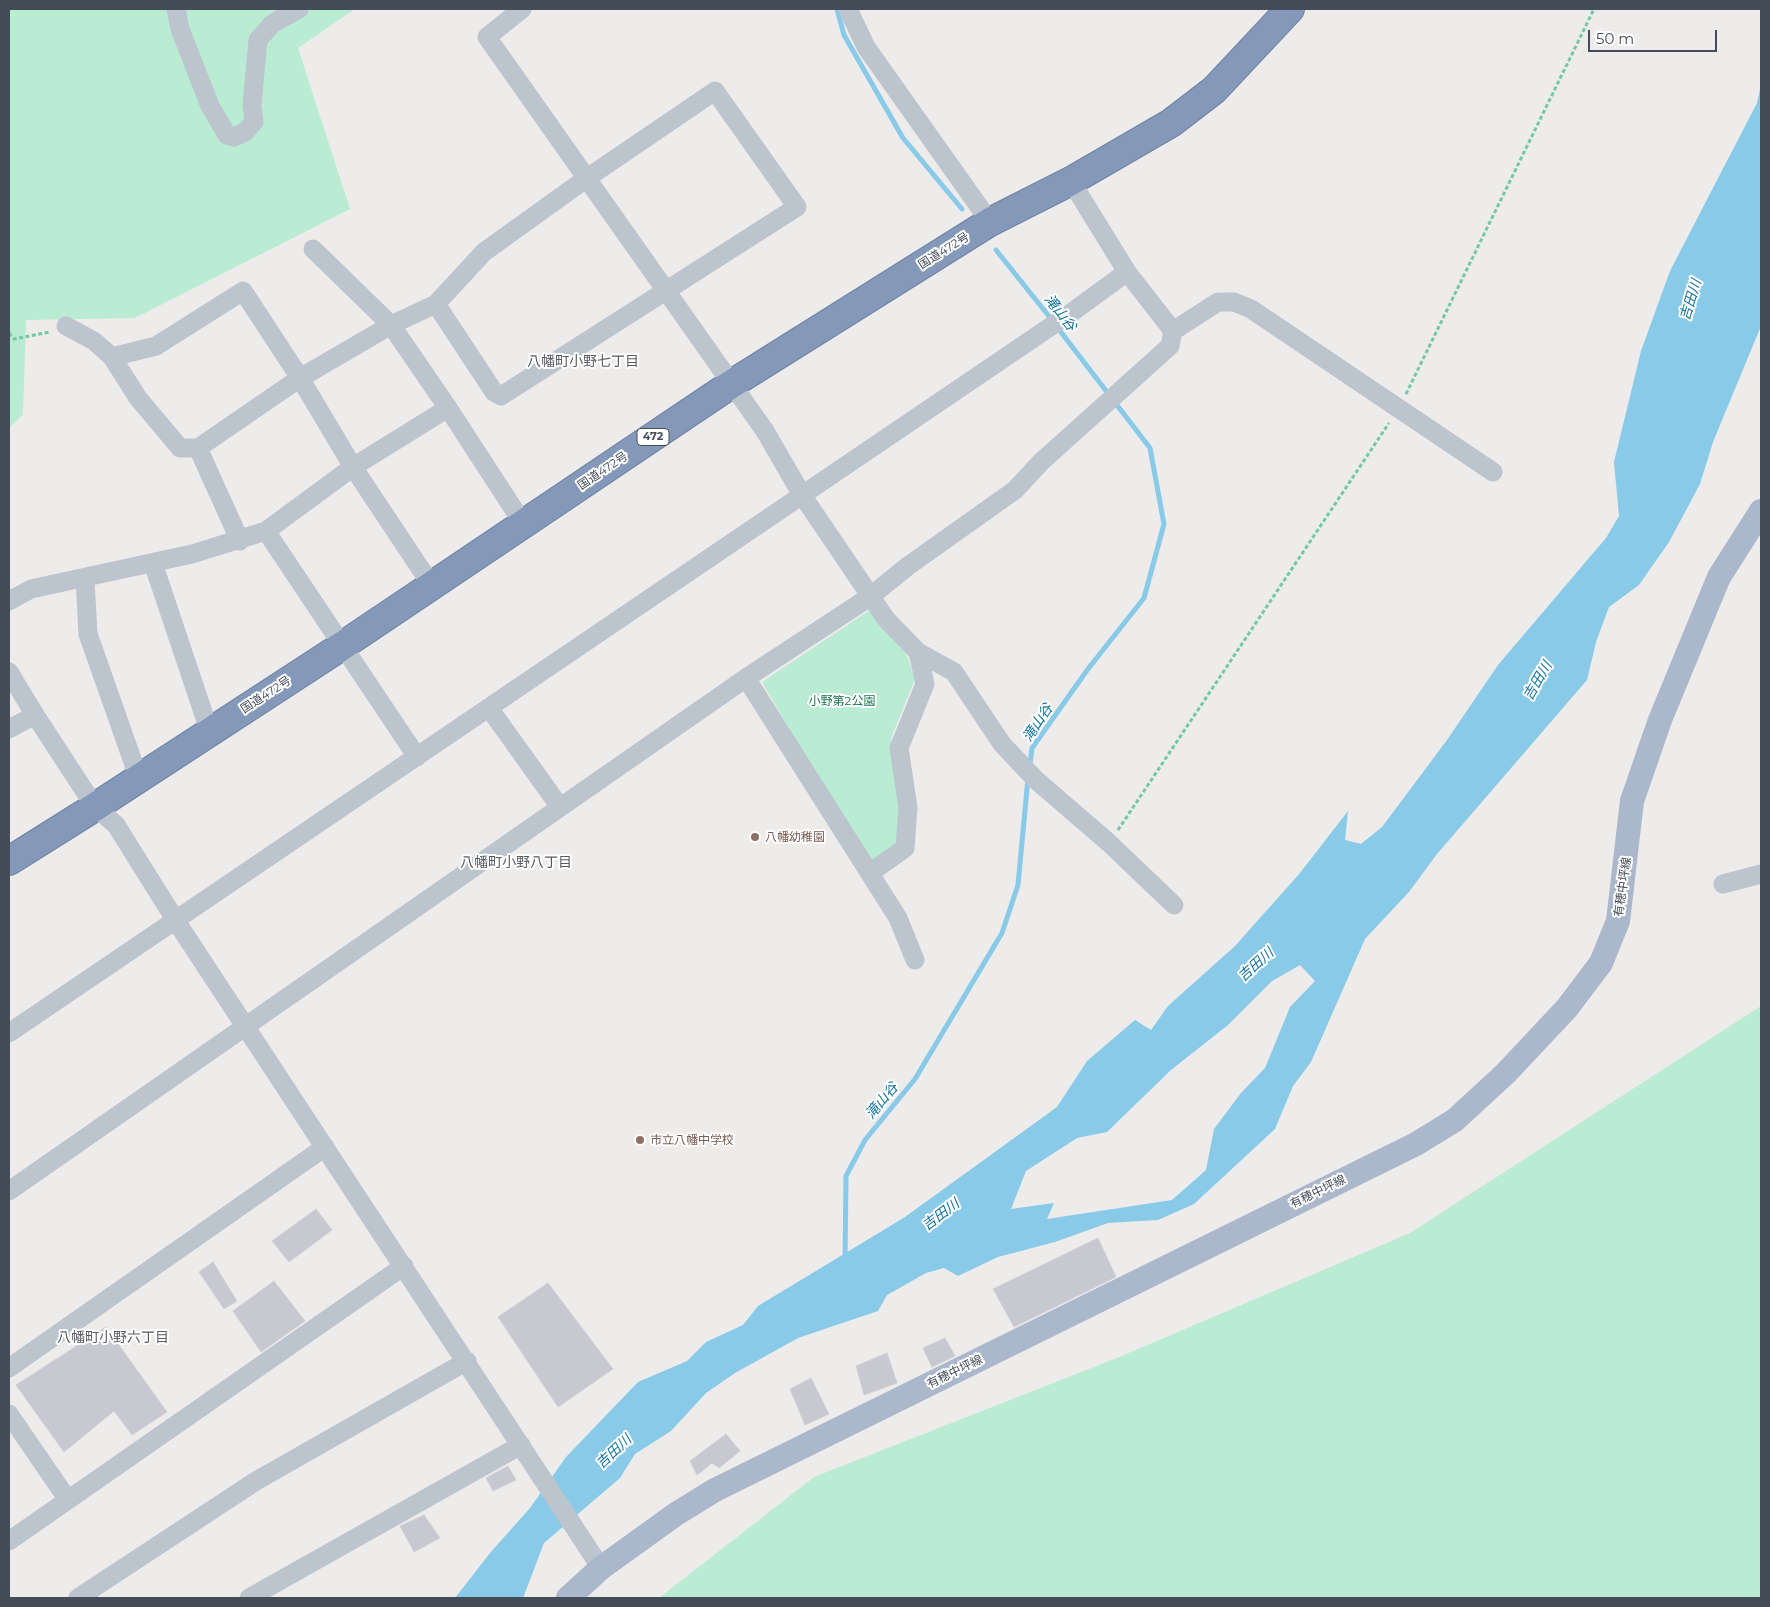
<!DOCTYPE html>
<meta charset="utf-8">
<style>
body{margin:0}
#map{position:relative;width:1770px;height:1607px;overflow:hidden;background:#eeebeb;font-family:Montserrat,sans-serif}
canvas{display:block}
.frame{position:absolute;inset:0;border:10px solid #444c57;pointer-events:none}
.scale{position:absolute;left:1588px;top:30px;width:129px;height:22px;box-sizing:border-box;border:2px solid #444c57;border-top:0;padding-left:6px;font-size:15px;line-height:18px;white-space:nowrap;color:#444c57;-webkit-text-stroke:4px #fff;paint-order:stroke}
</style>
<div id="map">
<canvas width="1770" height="1607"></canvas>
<div class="frame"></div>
<div class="scale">50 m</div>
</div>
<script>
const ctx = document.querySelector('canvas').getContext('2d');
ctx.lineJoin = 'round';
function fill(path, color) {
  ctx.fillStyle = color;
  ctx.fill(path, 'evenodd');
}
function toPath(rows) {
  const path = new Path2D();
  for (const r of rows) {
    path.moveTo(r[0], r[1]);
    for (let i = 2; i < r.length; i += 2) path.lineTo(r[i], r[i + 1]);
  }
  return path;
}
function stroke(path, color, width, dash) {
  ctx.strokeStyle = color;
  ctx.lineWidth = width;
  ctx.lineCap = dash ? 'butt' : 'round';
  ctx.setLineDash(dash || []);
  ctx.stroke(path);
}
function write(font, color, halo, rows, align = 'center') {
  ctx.font = font + ' Montserrat,"Noto Sans JP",sans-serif';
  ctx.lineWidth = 4;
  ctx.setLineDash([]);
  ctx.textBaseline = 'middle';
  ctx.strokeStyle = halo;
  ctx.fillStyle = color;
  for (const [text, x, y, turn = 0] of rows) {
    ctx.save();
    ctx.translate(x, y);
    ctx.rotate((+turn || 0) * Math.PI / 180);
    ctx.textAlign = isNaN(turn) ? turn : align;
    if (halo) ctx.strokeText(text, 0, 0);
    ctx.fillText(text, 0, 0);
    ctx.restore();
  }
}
fill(toPath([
 [9,9,355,9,298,48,350,209,135,318,26,320,23,415,9,428],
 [870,610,906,653,915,679,891,738,899,804,897,844,873,863,813,770,762,682],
 [1761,1006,1761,1598,659,1598,814,1477,1117,1358,1410,1233]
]), '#b9ecd2');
fill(toPath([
 [1761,84,1761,326,1713,442,1700,484,1669,542,1639,585,1609,607,1596,642,1587,680,1437,854,1409,892,1365,939,1311,1062,1293,1086,1275,1129,1194,1204,1158,1220,1108,1223,1055,1242,998,1257,958,1276,944,1268,926,1273,887,1295,878,1311,798,1338,735,1373,706,1393,671,1431,635,1454,620,1478,544,1543,523,1598,455,1598,490,1553,530,1508,566,1457,638,1382,687,1361,706,1342,743,1325,758,1306,905,1217,1057,1107,1087,1061,1135,1020,1151,1030,1168,1006,1235,946,1300,873,1348,811,1345,840,1361,844,1382,827,1447,740,1498,665,1606,538,1619,516,1614,462,1641,351,1670,271,1757,103],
 [1300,965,1315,981,1290,1007,1265,1068,1241,1093,1214,1129,1206,1170,1172,1200,1047,1219,1054,1203,1011,1209,1026,1171,1077,1138,1107,1132,1171,1070,1228,1025,1272,981]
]), '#88cae7');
stroke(toPath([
 [837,9,844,35,903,138,962,209],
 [996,250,1052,320],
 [1030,765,1032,748,1088,669,1144,598,1164,524,1150,448,1057,327],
 [845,1260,846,1176,865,1140,915,1079,1002,933,1018,885,1028,778]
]), '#88cae7', 5);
const building = toPath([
 [316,1209,332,1230,289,1262,272,1241,316,1209],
 [1098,1238,1116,1277,1014,1327,993,1289,1098,1238],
 [213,1262,237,1301,224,1309,199,1272,213,1262],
 [274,1281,305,1321,261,1352,233,1311,274,1281],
 [548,1283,613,1369,558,1407,498,1317,548,1283],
 [106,1327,167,1412,132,1435,114,1411,64,1452,16,1385,106,1327],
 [945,1338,955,1356,932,1367,923,1348,945,1338],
 [887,1353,897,1383,864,1395,856,1366,887,1353],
 [811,1378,829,1414,805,1425,790,1389,811,1378],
 [726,1434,740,1451,719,1468,712,1463,697,1475,690,1461,726,1434],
 [508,1466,516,1480,493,1491,486,1478,508,1466],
 [424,1515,440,1538,414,1552,400,1526,424,1515]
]);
fill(building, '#c8c9d0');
stroke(building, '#cfd1d7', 1);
const highway = toPath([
 [9,861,95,807,342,646,730,385,990,222,1071,181,1171,123,1214,90,1290,9]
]);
stroke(highway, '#6f83a5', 30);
stroke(toPath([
 [9,333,14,339,50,332],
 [1406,394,1594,9],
 [1118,830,1389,423]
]), '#73c8a7', 3, [4, 2.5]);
stroke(toPath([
 [176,9,180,29,210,106,227,135,234,137,245,132,254,122,252,105,258,40,272,24,299,9],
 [522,9,487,37,765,431,802,495,886,619,918,652,954,672,1002,744,1036,780,1108,842,1174,905],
 [848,9,866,47,990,222],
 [1071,181,1127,272,1173,331],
 [313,249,391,325,448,408,524,525],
 [66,326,94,341,112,357,156,346,243,291,300,378,353,467,432,586],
 [112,357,138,398,180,448,198,448,240,541],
 [198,448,300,378,391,325,436,304,484,252,587,178,715,91,797,207,501,396,494,392,436,304],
 [266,531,417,757],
 [153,563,210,733],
 [85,579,88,634,139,779],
 [9,601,31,589,192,554,266,531,353,467,448,408],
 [9,672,35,715,9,729],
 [746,678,898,918,915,960],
 [489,708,560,807],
 [35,715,95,807,116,825,176,921,601,1568],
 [870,873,905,848,908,808,899,748,925,684,918,652],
 [1723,884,1761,874],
 [9,1033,1075,310,1127,272],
 [9,1191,746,678,871,596,908,566,1015,490,1041,462,1170,346,1173,331,1218,302,1234,302,1251,309,1493,472],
 [9,1368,325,1147],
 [9,1414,68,1500],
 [9,1541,404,1266],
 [78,1598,256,1481,467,1361],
 [249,1598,521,1445]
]), '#bcc4cd', 19);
stroke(toPath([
 [568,1598,601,1568,676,1514,715,1490,1416,1144,1455,1120,1506,1073,1567,1008,1601,963,1618,921,1632,801,1660,720,1719,577,1761,511]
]), '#abb7ca', 24);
stroke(highway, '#8498b9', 28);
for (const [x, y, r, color] of [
 [755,837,5,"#8d6e63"],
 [640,1140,5,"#8d6e63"]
]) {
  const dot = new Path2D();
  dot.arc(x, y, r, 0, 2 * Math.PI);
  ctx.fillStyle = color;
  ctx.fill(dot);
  stroke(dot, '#fff', 2);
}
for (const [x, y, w] of [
 [653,437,32]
]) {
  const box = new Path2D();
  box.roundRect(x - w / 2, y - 8.5, w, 17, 4);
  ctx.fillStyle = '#fff';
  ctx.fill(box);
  stroke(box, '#444c57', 1);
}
write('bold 11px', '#444c57', null, [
 ["472",653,437]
]);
write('12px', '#444c57', '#fff', [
 ["国道472号",944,251,-32],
 ["国道472号",603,471,-34],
 ["国道472号",266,695,-33],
 ["有穂中坪線",1623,887,-82],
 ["有穂中坪線",1318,1192,-26],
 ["有穂中坪線",955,1372,-26]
]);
write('12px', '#197550', '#fff', [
 ["小野第2公園",842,701]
]);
write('12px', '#785e54', '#fff', [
 ["八幡幼稚園",765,837],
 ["市立八幡中学校",650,1140]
], 'left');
write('italic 14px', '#11729e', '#fff', [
 ["吉田川",1691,300,-73],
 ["滝山谷",1060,313,52],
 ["吉田川",1538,681,-60],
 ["滝山谷",1038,723,-56],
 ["吉田川",1256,965,-42],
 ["滝山谷",882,1101,-50],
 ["吉田川",941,1215,-37],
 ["吉田川",614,1452,-43]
]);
write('14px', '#585b60', '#fff', [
 ["八幡町小野七丁目",583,362],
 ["八幡町小野八丁目",516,863],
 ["八幡町小野六丁目",113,1338]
]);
</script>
